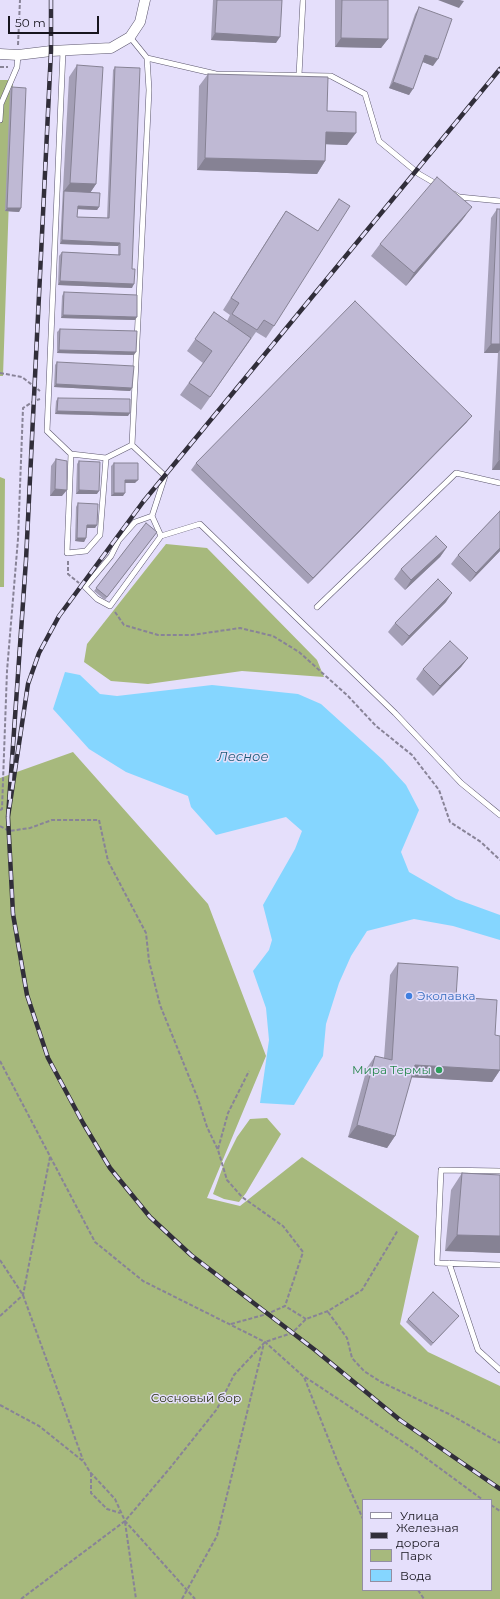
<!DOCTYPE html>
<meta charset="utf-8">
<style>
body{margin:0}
#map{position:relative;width:500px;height:1599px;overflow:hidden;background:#e5dffb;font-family:Montserrat,sans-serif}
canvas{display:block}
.legend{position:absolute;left:362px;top:1499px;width:130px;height:92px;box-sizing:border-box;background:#e5dffb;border:1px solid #938ea3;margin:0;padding:5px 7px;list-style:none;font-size:12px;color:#17151e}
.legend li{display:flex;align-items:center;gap:8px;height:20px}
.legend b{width:20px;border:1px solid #938ea3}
.scale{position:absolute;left:8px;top:16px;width:91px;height:18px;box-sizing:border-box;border:2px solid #17151e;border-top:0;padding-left:5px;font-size:12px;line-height:14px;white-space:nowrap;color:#17151e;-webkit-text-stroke:3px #e5dffb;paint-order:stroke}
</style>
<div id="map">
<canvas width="500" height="1599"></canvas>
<ul class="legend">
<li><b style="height:5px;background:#fff"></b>Улица</li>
<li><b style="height:5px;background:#312e3a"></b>Железная дорога</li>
<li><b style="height:11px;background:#a7b97d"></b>Парк</li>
<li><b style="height:11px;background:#85d6ff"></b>Вода</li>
</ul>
<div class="scale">50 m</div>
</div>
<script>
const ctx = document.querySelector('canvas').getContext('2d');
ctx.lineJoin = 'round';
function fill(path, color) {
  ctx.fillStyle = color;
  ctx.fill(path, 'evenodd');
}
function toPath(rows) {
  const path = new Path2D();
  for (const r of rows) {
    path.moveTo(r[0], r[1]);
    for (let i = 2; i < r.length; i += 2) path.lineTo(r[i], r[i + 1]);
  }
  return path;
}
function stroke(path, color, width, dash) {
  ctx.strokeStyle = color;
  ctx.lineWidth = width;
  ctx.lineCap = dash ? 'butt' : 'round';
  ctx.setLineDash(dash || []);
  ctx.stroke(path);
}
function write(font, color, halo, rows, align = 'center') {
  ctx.font = font + ' Montserrat,sans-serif';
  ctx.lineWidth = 3;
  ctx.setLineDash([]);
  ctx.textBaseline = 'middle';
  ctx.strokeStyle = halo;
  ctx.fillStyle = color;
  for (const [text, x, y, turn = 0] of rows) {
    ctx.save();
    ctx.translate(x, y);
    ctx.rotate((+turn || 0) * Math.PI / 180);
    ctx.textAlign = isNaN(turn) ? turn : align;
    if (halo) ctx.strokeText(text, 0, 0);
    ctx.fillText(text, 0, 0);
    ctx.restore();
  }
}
fill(toPath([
 [0,80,13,80,3,376,0,376],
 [0,477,5,479,4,587,0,587],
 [166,544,207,548,317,660,324,677,242,671,148,684,111,681,84,662,87,644],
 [73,752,208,904,266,1056,207,1198,240,1206,302,1157,419,1236,400,1324,428,1352,500,1386,500,1599,0,1599,0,778],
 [363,1500,491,1500,491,1590,363,1590],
 [267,1118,281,1134,246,1193,239,1202,224,1199,213,1194,225,1161,237,1137,250,1119]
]), '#a7b97d');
fill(toPath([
 [65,672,80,675,100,694,117,696,212,685,298,694,321,704,383,760,406,785,419,810,401,852,409,872,456,899,500,915,500,940,453,926,414,919,367,931,351,956,339,983,326,1024,323,1056,294,1105,260,1103,269,1040,266,1008,253,971,269,950,272,940,263,905,295,849,302,831,286,817,216,835,191,807,188,796,126,772,89,749,53,709]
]), '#85d6ff');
const lane = toPath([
 [130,37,147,58,149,90,132,445,165,476,152,516,161,536,200,524,395,713,461,783,500,815],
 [63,51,47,431,71,454,106,458,132,445],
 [147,58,216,74,331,76,365,94,379,141,419,174,438,185],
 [299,75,303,0],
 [0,120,1,104,17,67,18,55],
 [454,194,459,197,500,201],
 [71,454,67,553,86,551,100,535,106,458],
 [152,516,135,522,119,540,111,556,85,587,97,599,110,606,161,536],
 [317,607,456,473,500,483],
 [500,1171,441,1170,437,1263,500,1265],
 [449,1263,478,1350,500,1370]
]);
const street = toPath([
 [0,54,18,55,51,51,111,48,130,37,140,22,145,0]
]);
stroke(lane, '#5c576e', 6);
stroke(street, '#5c576e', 11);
stroke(toPath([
 [18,45,20,0],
 [0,67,8,67],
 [0,373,22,377,40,391],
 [68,561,68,574,79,583],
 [115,612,124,625,158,635,192,635,240,628,273,636,299,652,348,696,376,726,412,755,439,790,450,822,481,842,500,860],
 [0,810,2,809,7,671,18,539,23,408,34,401,40,399],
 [0,826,9,831,30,828,52,820,99,820,108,861,146,933,149,961,160,1005,198,1099,207,1127,218,1150,227,1180,242,1197,283,1226,303,1252,285,1306],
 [0,1061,95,1242,143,1281,265,1342,304,1377,338,1463,363,1519],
 [218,1149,228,1113,249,1071],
 [0,1260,23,1295,83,1460],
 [328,1312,347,1338,352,1358,364,1371,381,1382,449,1414,500,1443],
 [0,1316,23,1295,50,1157],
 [231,1324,267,1314,285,1306,306,1319],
 [305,1377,415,1450,483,1500],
 [0,1405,39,1426,84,1462,90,1472,115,1499,125,1521,195,1599],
 [91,1473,91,1493,107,1509,120,1513],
 [491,1505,500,1511],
 [125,1522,136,1599],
 [418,1590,424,1599],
 [21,1599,125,1521,170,1468,217,1409,234,1375,265,1342,292,1333,306,1319,328,1311,362,1290,398,1230],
 [182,1599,217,1536,264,1343]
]), '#888397', 2, [4, 2]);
stroke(lane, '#fff', 5);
stroke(street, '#fff', 10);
const rail = toPath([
 [51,0,51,51,26,560,8,817,28,684,39,653,59,616,143,502,500,69],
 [8,817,13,914,27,995,48,1058,83,1123,110,1168,150,1217,191,1255,315,1350,400,1420,500,1489]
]);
stroke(rail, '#312e3a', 4.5);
stroke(rail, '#e5dffb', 3, [9]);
fill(toPath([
 [213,0,282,0,276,43,211,40],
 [335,0,388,0,388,39,381,48,335,47],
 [419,7,433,66,423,62,409,95,389,88,415,14],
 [77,65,96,184,90,193,99,207,97,210,78,209,77,217,107,218,113,70,115,67,132,269,132,288,58,285,59,256,62,252,118,255,118,246,60,244,69,77],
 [208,74,327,111,347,145,326,144,325,161,317,174,197,170,199,86],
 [12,87,21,208,19,212,5,211,10,90],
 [339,199,274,326,266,338,256,332,201,410,180,395,203,363,187,351,214,312,227,321,230,315,223,310,278,223,286,211,318,231],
 [497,209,500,209,500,470,492,470,498,353,484,353,491,218],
 [463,219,406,286,371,256,380,244],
 [64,292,135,320,61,318,62,296],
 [60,329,134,355,57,353,57,332],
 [57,362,132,388,130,391,54,387,55,365],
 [58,398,128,416,55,414,56,401],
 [467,422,308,584,191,470,196,463],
 [56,459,62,496,50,496,51,466],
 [79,461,97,494,76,494,77,464],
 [114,463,135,483,125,483,123,496,111,496,111,466],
 [78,503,97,525,95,528,87,528,86,538,84,542,75,541,76,507],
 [500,511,500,551,470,582,451,564,458,555],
 [146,523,157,532,105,600,94,591],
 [447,547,440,557,405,590,394,579,401,569],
 [446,602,402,646,388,632,395,623],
 [468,658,461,667,433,696,416,679,423,669],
 [398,963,456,997,495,1035,500,1070,492,1082,411,1077,395,1136,387,1148,348,1137,367,1068,375,1056,384,1058,390,975],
 [462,1173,500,1175,500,1253,445,1251,451,1190],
 [408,1319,456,1319,431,1346,406,1322]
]), '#a49fb6');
fill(toPath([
 [438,0,460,0,464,1,459,8],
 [215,33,280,37,276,43,211,40],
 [341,38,388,39,381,48,335,47],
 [425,55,438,59,433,66,420,61],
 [393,82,413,89,409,95,389,88],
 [326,132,356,133,347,145,318,144],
 [205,158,325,161,317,174,197,170],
 [70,183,96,184,88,196,64,191],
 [78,206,99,207,97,210,76,209],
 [472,207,463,219,406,286,414,273],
 [7,208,21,208,19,212,5,211],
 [62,240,120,243,118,246,60,244],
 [60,281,134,284,132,288,58,285],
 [63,315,137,317,135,320,61,318],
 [491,344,500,344,500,350,498,353,484,353],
 [59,350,136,352,134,355,57,353],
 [56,384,132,388,130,391,54,387],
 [57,411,130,413,128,416,55,414],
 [472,416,467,422,308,584,313,578],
 [499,460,500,461,500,470,492,470],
 [125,480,138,480,135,483,123,483],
 [55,489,67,490,62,496,50,496],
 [79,490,99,491,97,494,76,494],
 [114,493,125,493,123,496,111,496],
 [87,525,97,525,95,528,84,528],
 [77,538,86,538,84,542,75,541],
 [447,547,440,557,405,590,411,580],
 [500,548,500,551,470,582,476,573],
 [452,593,446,602,402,646,409,636],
 [468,658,461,667,433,696,440,686],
 [415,1065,500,1070,492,1082,406,1077],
 [357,1125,395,1136,387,1148,348,1137],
 [457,1235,500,1236,500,1253,445,1251]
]), '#868294');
const building = toPath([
 [217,0,282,0,280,37,215,33,217,0],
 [342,0,388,0,388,39,341,38,342,0],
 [419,7,452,19,438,59,425,55,413,89,393,82,419,7],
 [77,65,103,67,96,184,70,183,77,65],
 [115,67,140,68,132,269,135,269,134,284,60,281,62,252,120,255,120,243,62,240,64,191,100,193,99,207,78,206,77,217,109,218,115,67],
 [208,74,328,77,327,111,356,112,356,133,326,132,325,161,205,158,208,74],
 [12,87,26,88,21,208,7,208,12,87],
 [437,177,472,207,414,273,380,244,437,177],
 [339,199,350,206,274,326,264,320,257,330,232,314,239,303,231,298,286,211,318,231,339,199],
 [497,209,500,209,500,344,491,344,497,209],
 [64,292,137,295,137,317,63,315,64,292],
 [355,301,472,416,313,578,196,463,355,301],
 [214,312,251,338,210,397,189,383,212,351,195,339,214,312],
 [60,329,137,331,136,352,59,350,60,329],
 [57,362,134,366,132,388,56,384,57,362],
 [58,398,130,399,130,413,57,411,58,398],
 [500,431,500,461,499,460,500,431],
 [56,459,67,461,67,490,55,489,56,459],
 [79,461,100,462,99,491,79,490,79,461],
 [114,463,138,463,138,480,125,480,125,493,114,493,114,463],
 [78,503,98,504,97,525,87,525,86,538,77,538,78,503],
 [500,511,500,548,476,573,458,555,500,511],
 [146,523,157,532,107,597,96,588,146,523],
 [436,536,447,547,411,580,401,569,436,536],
 [438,579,452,593,409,636,395,623,438,579],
 [450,641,468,658,440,686,423,669,450,641],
 [398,963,458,967,456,997,497,1000,495,1035,500,1036,500,1070,415,1065,395,1136,357,1125,375,1056,392,1060,398,963],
 [462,1173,500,1175,500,1236,457,1235,462,1173],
 [433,1292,459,1316,433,1343,408,1319,433,1292]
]);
fill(building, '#bfb9d4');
stroke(building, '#868294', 1);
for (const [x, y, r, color] of [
 [409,996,4,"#3f7fe0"],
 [439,1070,4,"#2e9e5b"]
]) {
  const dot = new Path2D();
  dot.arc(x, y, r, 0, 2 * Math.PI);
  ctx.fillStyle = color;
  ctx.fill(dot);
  stroke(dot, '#e5dffb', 1.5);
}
write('12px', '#366cbe', '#e5dffb', [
 ["Эколавка",417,996]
], 'left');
write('12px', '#27864d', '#e5dffb', [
 ["Мира Термы",431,1070]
], 'right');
write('12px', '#283011', '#e5dffb', [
 ["Сосновый бор",196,1398]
]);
write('italic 13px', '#1b5a76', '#e5dffb', [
 ["Лесное",243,757]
]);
</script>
